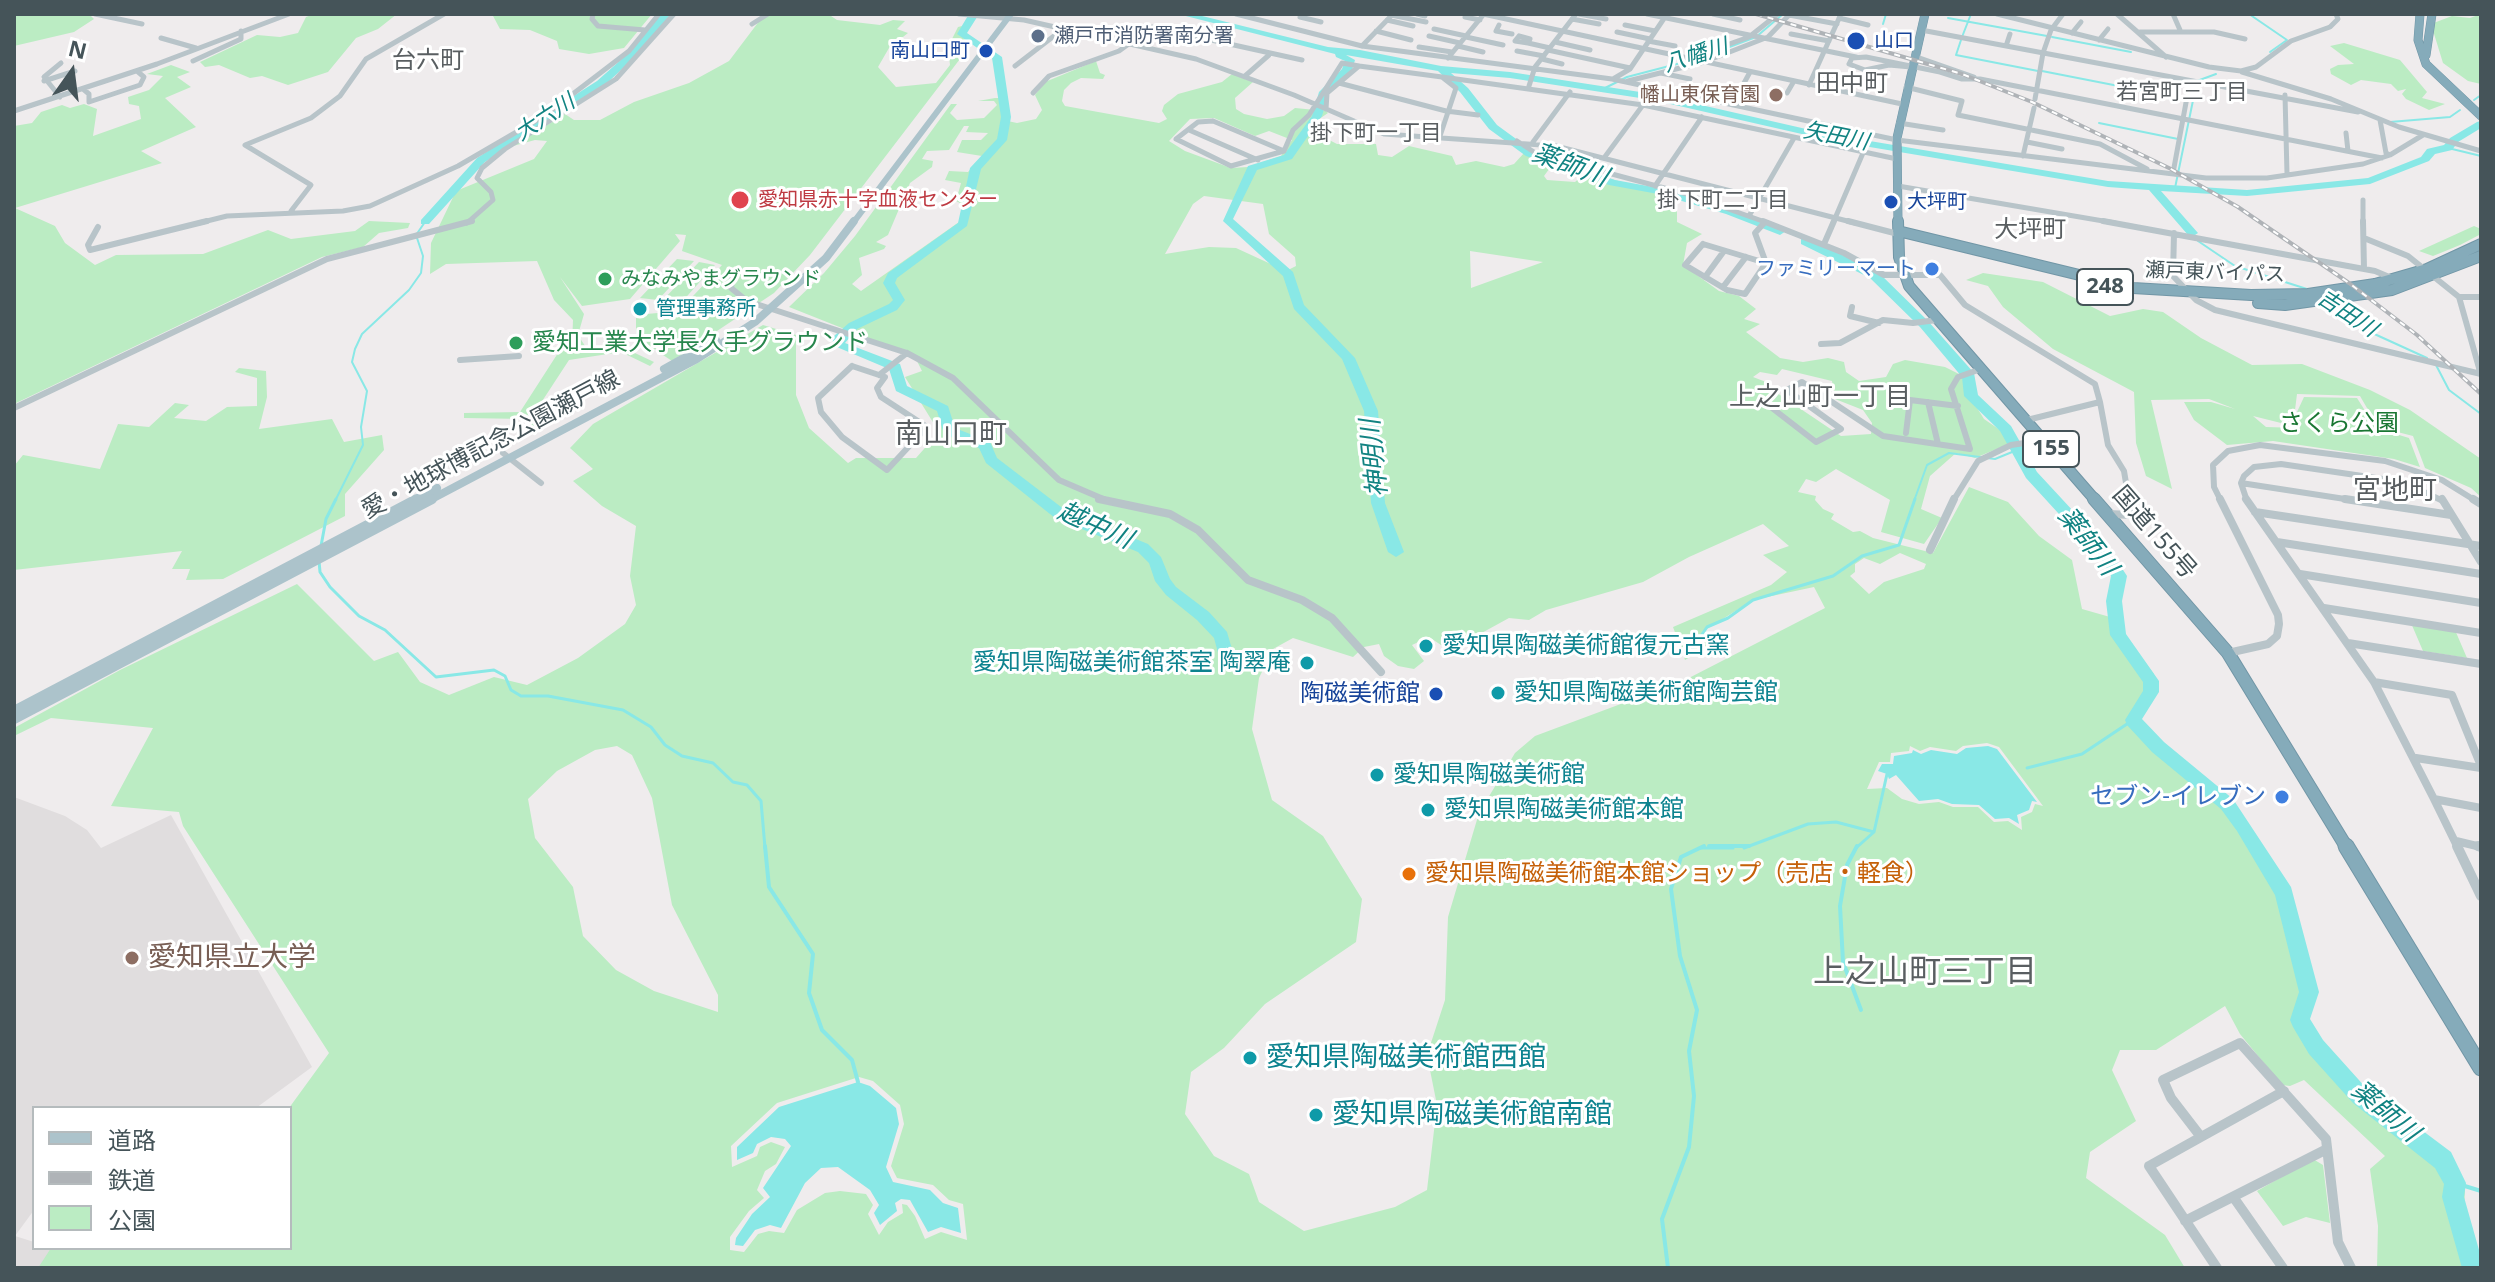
<!DOCTYPE html>
<meta charset="utf-8">
<style>
body{margin:0}
#map{position:relative;width:2495px;height:1282px;overflow:hidden;background:#efeced;font-family:"Open Sans","Noto Sans JP",sans-serif}
canvas{display:block}
.frame{position:absolute;inset:0;border:16px solid #455459;pointer-events:none}
.legend{position:absolute;left:32px;top:1106px;width:260px;height:144px;box-sizing:border-box;background:#fff;border:2px solid #b5bbbd;margin:0;padding:10px 14px;list-style:none;font-size:24px;color:#455459}
.legend li{display:flex;align-items:center;gap:16px;height:40px}
.legend b{width:40px;border:2px solid #b5bbbd}
.north{position:absolute;left:32px;top:32px;width:80px;height:80px;-webkit-text-stroke:6px #fff;paint-order:stroke;rotate:14deg;font-size:22px;font-weight:700;line-height:32px;text-align:center;color:#455459}
.north::after{content:'';display:block;margin:auto;width:28px;height:36px;background:#455459;clip-path:polygon(50% 0,100% 100%,50% 72%,0 100%)}
</style>
<div id="map">
<canvas width="2495" height="1282"></canvas>
<div class="frame"></div>
<ul class="legend">
<li><b style="height:10px;background:#acc3cb"></b>道路</li>
<li><b style="height:10px;background:#afb3b7"></b>鉄道</li>
<li><b style="height:22px;background:#bbecc3"></b>公園</li>
</ul>
<div class="north">N</div>
</div>
<script>
const ctx = document.querySelector('canvas').getContext('2d');
ctx.lineJoin = 'round';
function fill(path, color) {
  ctx.fillStyle = color;
  ctx.fill(path, 'evenodd');
}
function toPath(rows) {
  const path = new Path2D();
  for (const r of rows) {
    path.moveTo(r[0], r[1]);
    for (let i = 2; i < r.length; i += 2) path.lineTo(r[i], r[i + 1]);
  }
  return path;
}
function stroke(path, color, width, dash) {
  ctx.strokeStyle = color;
  ctx.lineWidth = width;
  ctx.lineCap = dash ? 'butt' : 'round';
  ctx.setLineDash(dash || []);
  ctx.stroke(path);
}
function write(font, color, halo, rows, align = 'center') {
  ctx.font = font + ' "Open Sans","Noto Sans JP",sans-serif';
  ctx.lineWidth = 6;
  ctx.setLineDash([]);
  ctx.textBaseline = 'middle';
  ctx.strokeStyle = halo;
  ctx.fillStyle = color;
  for (const [text, x, y, turn = 0] of rows) {
    ctx.save();
    ctx.translate(x, y);
    ctx.rotate((+turn || 0) * Math.PI / 180);
    ctx.textAlign = isNaN(turn) ? turn : align;
    if (halo) ctx.strokeText(text, 0, 0);
    ctx.fillText(text, 0, 0);
    ctx.restore();
  }
}
fill(toPath([
 [14,797,65,816,87,830,101,848,171,815,312,1067,256,1108,34,1108,34,1210,15,1236,34,1242,34,1248,53,1248,47,1268,14,1268]
]), '#e0ddde');
fill(toPath([
 [89,14,94,19,74,32,14,46,14,15,17,14],
 [314,14,397,14,378,29,356,38,328,72,288,85,262,76,250,78,219,65,205,67,200,62,257,35,280,37,298,33,306,17],
 [492,14,652,14,624,48,589,54,559,49,557,41,530,30,500,29],
 [828,14,837,20,880,25,893,20,905,21,897,29,908,33,889,48,878,67,896,87,936,83,950,65,948,47,958,27,962,26,960,34,970,45,967,49,958,47,963,55,810,255,774,293,672,361,636,337,636,315,679,311,722,265,682,251,686,235,675,234,680,241,630,299,582,306,560,277,584,314,578,335,587,349,620,346,654,362,650,366,621,352,569,360,535,412,541,422,528,435,526,419,464,418,464,413,520,412,558,353,535,352,538,349,572,345,573,320,554,300,537,261,446,264,430,274,431,243,456,191,534,159,547,141,535,140,513,146,565,114,574,120,600,120,634,102,689,83,729,61,760,20,769,15],
 [2481,14,2481,84,2468,81,2443,63,2431,24,2452,16,2470,18],
 [2344,43,2400,60,2427,92,2422,98,2445,104,2429,110,2406,99,2402,94,2406,89,2398,91,2391,84,2361,80,2351,85,2331,74,2330,69,2338,65,2354,64,2330,46],
 [1096,61,1100,73,1105,75,1103,79,1081,78,1071,83,1064,90,1062,101,1065,106,1159,123,1167,119,1162,111,1164,105,1178,94,1222,82,1232,74,1253,82,1235,98,1236,109,1244,114,1267,119,1284,116,1295,108,1326,111,1328,113,1306,128,1337,144,1376,144,1378,155,1392,157,1409,146,1452,156,1456,165,1476,161,1504,167,1514,164,1524,153,1555,161,1544,176,1547,180,1575,182,1583,175,1597,175,1668,195,1677,201,1677,222,1702,234,1687,243,1683,265,1719,291,1739,296,1756,309,1744,319,1760,324,1746,332,1780,358,1803,362,1828,358,1844,362,1846,372,1859,381,1886,377,1893,364,1905,360,1945,367,1967,378,1969,395,1984,419,2016,441,1975,458,1956,453,1930,476,1921,509,1942,518,1924,544,1881,532,1890,500,1836,469,1816,482,1806,479,1798,492,1816,496,1815,500,1823,509,1834,514,1831,519,1853,532,1860,531,1873,538,1933,553,1969,487,2008,502,2039,536,2072,560,2082,609,2124,621,2124,634,2154,674,2130,719,2152,746,2217,800,2237,823,2276,890,2304,989,2294,1017,2313,1050,2371,1110,2434,1156,2465,1189,2464,1213,2455,1226,2467,1268,2377,1268,2378,1226,2370,1169,2385,1156,2304,1080,2290,1086,2282,1085,2240,1034,2225,1006,2156,1050,2120,1050,2112,1070,2136,1121,2090,1152,2086,1178,2165,1235,2185,1268,38,1268,51,1248,290,1248,289,1108,329,1053,183,826,179,812,111,806,153,728,51,718,14,736,14,728,120,670,297,584,374,661,398,652,420,682,449,695,494,677,527,685,578,658,625,624,636,605,630,576,636,526,602,506,573,481,593,469,570,448,593,424,763,325,796,335,796,395,809,428,848,463,856,458,916,458,939,432,905,377,922,371,915,357,789,307,824,273,855,236,951,104,957,104,950,113,957,120,984,118,997,105,994,101,978,101,995,98,1000,98,1003,120,1017,123,1036,119,1042,110,1035,95,1045,82],
 [1214,118,1255,136,1269,131,1292,140,1281,156,1248,167,1231,168,1185,151,1169,141,1190,119],
 [964,126,969,126,966,132,988,133,981,140,962,140,957,152,982,156,968,172,949,171,945,180,961,183,956,201,964,205,959,222,861,291,852,284,862,275,859,258,884,249,886,246,876,242,888,235,910,183,932,167,933,161,922,159,927,151,949,150],
 [1204,196,1263,204,1269,234,1295,257,1296,266,1286,271,1236,248,1209,247,1165,254,1193,204],
 [1470,251,1543,262,1471,288],
 [1782,369,1832,381,1835,399,1863,410,1872,423,1871,434,1841,436,1774,391,1766,382,1753,377,1760,372,1777,375],
 [1763,524,1789,546,1763,555,1787,572,1771,585,1673,627,1685,660,1711,645,1702,632,1753,600,1814,587,1825,608,1685,680,1535,736,1515,753,1479,813,1448,917,1445,1000,1427,1055,1437,1105,1427,1190,1395,1207,1304,1231,1259,1202,1249,1174,1214,1156,1185,1114,1191,1072,1224,1048,1265,1004,1356,942,1362,899,1323,836,1272,800,1252,729,1259,678,1273,649,1293,638,1353,657,1364,647,1379,644,1384,656,1398,666,1414,669,1424,661,1412,645,1429,637,1450,651,1473,645,1478,635,1509,618,1529,620,1546,610,1643,582,1689,557],
 [1900,553,1926,564,1924,569,1884,582,1869,594,1850,576,1855,572,1855,564,1864,558,1880,564],
 [1987,743,1999,747,2043,806,2035,804,2032,812,2021,817,2022,830,2008,821,1994,822,1978,807,1953,807,1939,802,1919,804,1902,799,1887,788,1867,789,1879,762,1890,762,1891,753,1909,751,1910,746,1920,751,1930,747,1956,751,1963,746],
 [617,746,632,755,652,798,672,905,718,995,718,1012,654,991,616,970,583,936,573,887,535,838,528,799,557,771,595,750],
 [859,1077,873,1081,900,1105,904,1124,891,1166,897,1178,933,1185,949,1200,963,1204,967,1240,941,1232,925,1239,915,1216,907,1205,902,1204,903,1213,888,1222,879,1235,868,1214,873,1205,866,1194,840,1191,825,1193,797,1210,784,1233,769,1231,758,1234,744,1252,730,1250,730,1237,749,1211,764,1198,757,1190,765,1171,776,1164,785,1147,771,1142,760,1147,757,1156,732,1167,731,1146,777,1103],
 [171,65,190,72,177,77,191,87,165,98,196,127,141,151,162,163,15,208,55,226,65,243,95,265,116,255,203,254,268,230,291,239,355,231,369,221,410,223,408,228,379,233,363,247,322,257,14,404,14,126,32,123,41,112,62,105,70,108,84,104,97,109,93,136,141,119,139,106,129,104,128,97,149,90,163,76,147,74],
 [2474,226,2481,229,2481,234,2460,245,2433,256,2419,251],
 [677,259,694,261,658,300,640,298],
 [699,262,715,265,680,304,662,301],
 [1983,273,2043,282,2110,316,2143,309,2163,312,2201,338,2252,365,2302,364,2370,390,2410,410,2481,459,2481,497,2471,488,2425,468,2413,436,2378,427,2360,396,2297,394,2293,426,2253,416,2266,427,2300,428,2297,412,2304,397,2357,398,2376,428,2409,438,2420,467,2394,459,2273,441,2227,445,2194,420,2184,402,2211,402,2235,409,2209,399,2151,400,2172,489,2146,476,2136,443,2134,392,2053,349,2003,307,1988,286,1966,280],
 [239,368,266,371,267,397,259,429,332,419,344,442,382,435,384,450,345,494,345,516,223,579,186,580,190,569,172,569,182,551,14,570,14,466,23,455,100,469,118,424,149,427,175,403,189,405,174,418,206,421,227,407,257,406,257,378,235,372],
 [2411,623,2455,630,2467,658,2423,651],
 [2313,1159,2323,1165,2330,1223,2306,1217,2283,1226,2257,1191]
]), '#bbecc3');
fill(toPath([
 [1988,746,1997,749,2037,802,2032,801,2029,810,2017,815,2019,824,2009,818,1995,819,1979,805,1952,804,1938,799,1919,801,1896,775,1889,779,1887,774,1878,771,1882,764,1893,764,1894,756,1912,753,1913,750,1921,754,1931,750,1957,754,1966,748],
 [858,1082,870,1086,896,1108,899,1124,886,1167,893,1182,930,1190,943,1203,958,1208,961,1233,941,1227,928,1232,910,1200,901,1199,895,1203,897,1211,880,1225,874,1213,879,1205,870,1190,838,1167,821,1168,805,1183,781,1228,770,1225,755,1230,743,1246,735,1245,736,1238,752,1214,770,1197,763,1188,791,1146,785,1139,771,1137,757,1144,753,1153,737,1160,737,1147,779,1107]
]), '#89e8e6');
stroke(toPath([
 [2249,14,2287,40,2270,52],
 [1948,18,2047,36],
 [1883,24,1886,14],
 [1962,37,1971,14],
 [2052,37,2131,52],
 [1961,40,1956,55,2038,71],
 [2042,71,2185,99],
 [1603,89,1627,77,1700,58,1756,37,1783,14],
 [2474,100,2481,95],
 [2390,122,2450,117,2460,110],
 [2099,123,2178,139],
 [2448,148,2481,156],
 [2175,188,2197,81,2216,74],
 [1229,217,1229,221],
 [2198,241,2235,266,2310,290],
 [2326,302,2370,332,2427,358],
 [2436,365,2449,390,2481,414],
 [335,501,363,445,361,427,367,391,352,362,355,349,362,334,409,290,421,273,423,256,416,235,425,222],
 [1914,501,1927,465,1949,453,1995,459,2017,450]
]), '#89e8e6', 2);
stroke(toPath([
 [321,546,326,519,336,499],
 [319,561,320,572,330,587,359,616,385,630,436,677,494,670,505,676,511,690,521,696,548,696,623,710,651,727,665,745,682,756,713,763,733,782,747,785,761,801,765,848],
 [1688,655,1707,627,1728,618,1753,600,1833,576,1862,556,1899,545,1915,499],
 [2027,768,2082,754,2133,720],
 [1700,848,1733,848],
 [1744,848,1808,824,1836,822,1874,832,1887,774],
 [1856,848,1874,832]
]), '#89e8e6', 3);
stroke(toPath([
 [765,846,769,887,813,954,809,993,822,1030,852,1060,858,1082],
 [1709,846,1749,846],
 [1857,846,1847,865,1840,906,1843,962,1861,1010],
 [2455,1183,2481,1191],
 [1668,1268,1662,1219,1689,1147,1694,1096,1689,1051,1697,1010,1680,956,1671,889,1681,857,1704,846]
]), '#89e8e6', 4);
fill(toPath([
 [661,14,671,14,638,54,605,85,485,162,429,224,421,224,421,220,477,158,597,81,632,50,661,14],
 [969,14,979,14,967,33,1002,57,1011,117,1007,140,981,169,967,226,897,278,895,283,905,300,897,310,857,329,845,343,900,364,907,386,948,406,955,428,990,442,997,458,1065,510,1148,544,1161,557,1170,579,1176,587,1209,612,1227,632,1234,656,1232,660,1220,660,1214,638,1197,620,1166,595,1155,581,1149,563,1138,552,1055,518,986,463,979,448,944,434,937,411,896,391,889,369,832,345,834,336,849,323,889,304,893,300,883,283,888,273,958,223,970,168,997,139,1001,117,992,58,957,34,969,14],
 [1178,14,1194,14,1328,47,1360,50,1441,66,1510,72,1653,94,1828,134,2108,181,2247,190,2368,178,2421,157,2427,149,2444,145,2450,138,2477,122,2481,121,2481,128,2458,142,2452,150,2435,154,2429,161,2370,184,2247,196,2161,191,2198,233,2192,237,2188,235,2149,190,2108,187,1828,140,1653,100,1510,78,1451,73,1468,88,1497,125,1534,152,1615,180,1664,189,1734,210,1784,229,1786,231,1780,235,1726,214,1658,194,1609,185,1526,156,1489,129,1460,92,1438,71,1346,55,1355,60,1352,70,1329,93,1322,116,1292,159,1257,170,1233,219,1293,272,1304,305,1355,358,1378,411,1385,503,1404,552,1396,557,1388,552,1371,503,1364,411,1342,359,1294,309,1283,276,1223,221,1248,166,1284,155,1312,116,1319,92,1342,69,1345,61,1336,57,1335,54,1178,14],
 [1805,237,1878,272,1928,321,1974,373,1978,395,2011,426,2037,472,2112,553,2127,576,2122,601,2126,634,2159,681,2159,692,2142,719,2164,742,2233,799,2291,887,2319,992,2310,1019,2323,1040,2367,1089,2451,1152,2466,1183,2464,1197,2481,1257,2481,1268,2462,1268,2442,1197,2444,1184,2435,1168,2353,1103,2309,1054,2293,1027,2290,1020,2299,992,2275,895,2237,831,2221,809,2152,752,2127,725,2125,720,2143,691,2143,682,2110,635,2106,601,2111,576,2102,561,2026,478,2000,431,1964,396,1962,377,1920,327,1870,278,1801,244,1801,238,1805,237]
]), '#89e8e6');
const highwayFar3 = toPath([
 [2420,14,2418,40,2426,64,2481,116],
 [2426,55,2432,14],
 [1898,223,1897,138,1925,14]
]);
const highwayFar2 = toPath([
 [1898,221,1899,257,1909,286,2096,501],
 [1898,231,2133,288,2251,295,2308,294,2375,284,2427,269,2481,244],
 [2258,303,2285,305,2392,290,2481,256]
]);
const highwayFar1 = toPath([
 [2094,499,2228,653,2347,848]
]);
const highway = toPath([
 [2346,846,2481,1068]
]);
stroke(highwayFar3, '#7196a6', 9);
stroke(highwayFar2, '#7196a6', 12);
stroke(highwayFar1, '#7196a6', 14);
stroke(highway, '#7196a6', 17);
stroke(toPath([
 [95,14,142,24],
 [593,14,592,19,598,26,645,30],
 [959,14,1024,20,1196,59,1294,95,1384,134,1556,146,1855,223],
 [1236,14,1362,46,1612,79,1897,140,2206,178,2267,178,2363,164,2390,155,2423,135],
 [1417,14,1425,16],
 [1483,14,1902,104],
 [1579,14,1606,19],
 [1647,14,1856,57],
 [1713,14,1740,20],
 [1997,14,2209,67,2241,71,2256,67,2291,41,2330,27,2338,19,2336,14],
 [2117,14,2166,57],
 [2173,14,2180,30],
 [1391,15,1426,22],
 [1789,15,1837,24],
 [1300,17,1321,22],
 [1465,17,1480,20],
 [1839,18,1868,25],
 [1572,19,1599,24],
 [1387,20,1413,26],
 [752,24,768,14],
 [1499,25,1496,31,1512,34],
 [1625,25,1655,31],
 [1434,29,1466,36],
 [1921,30,2358,112],
 [1376,31,1411,40],
 [1617,32,1650,39],
 [2140,32,2214,32,2245,39],
 [2072,33,2081,22],
 [1791,34,1829,41],
 [1429,36,1460,43],
 [1519,36,1530,39,1528,43,1515,41,1519,36],
 [1466,37,1503,45],
 [161,38,196,48],
 [2099,40,2108,29],
 [1648,41,1675,46],
 [1555,42,1590,50],
 [1528,43,1550,48],
 [1362,46,1393,14],
 [1458,46,1483,52],
 [2006,46,2010,34],
 [1419,47,1452,52],
 [1548,50,1630,68],
 [1517,51,1544,56],
 [1914,56,1974,77],
 [1448,58,1484,14],
 [1690,58,1749,37,1778,14],
 [1542,59,1562,64],
 [193,61,241,39,241,31],
 [1015,66,1063,29],
 [1911,67,1889,65,1865,70,1849,64,1852,58,1866,57,1940,72,1962,79,1980,79,2382,158],
 [2242,72,2331,99,2399,127,2481,151],
 [1661,73,1690,79],
 [1245,76,1269,55],
 [1442,77,1643,105,1897,159],
 [1613,79,1630,69,1667,14],
 [44,81,75,71],
 [1628,81,1704,62,1768,37,1790,14],
 [1339,83,1446,111,1478,115],
 [1743,85,1750,72],
 [1809,85,1841,14],
 [1529,86,1535,67,1576,14],
 [1906,87,1962,101,1958,115,2100,144,2147,169],
 [83,89,89,94,89,102,140,85,144,77,137,71],
 [1033,93,1049,76,1119,51,1152,27,1302,60],
 [1787,93,1794,81],
 [2285,95,2287,174],
 [60,97,44,77,61,63],
 [2035,99,2043,53,2051,30,2063,14],
 [1326,109,1327,93,1359,66,1442,77,1456,88,1439,139],
 [14,111,157,64,289,14],
 [2380,120,2386,153,2390,155],
 [1213,121,1284,151,1231,166,1176,139,1198,122,1213,121],
 [1899,123,1943,130],
 [1189,130,1258,160],
 [2346,133,2348,151],
 [1517,141,1537,154,1683,193,1768,223],
 [1533,142,1570,92],
 [2027,142,2062,149],
 [1284,151,1293,130,1309,115,1342,63,1359,66],
 [2023,156,2034,108],
 [1604,158,1643,105],
 [2173,173,2190,81],
 [1655,186,1702,117],
 [1898,186,2115,223],
 [2363,200,2363,223],
 [291,211,311,185,245,145,311,118,340,96,366,59,444,14],
 [1749,216,1794,138],
 [199,223,227,216,343,211,370,206,458,166,544,116,629,51,659,14],
 [467,223,493,200,491,192,477,178,482,168,505,149,616,79,674,14],
 [1833,223,1863,153]
]), '#b8c4c9', 5);
stroke(toPath([
 [1763,221,1844,253,1884,275,1940,275,1965,305,2095,384,2100,402,2027,420],
 [1848,221,1898,234],
 [2103,221,2375,271,2394,279],
 [2363,221,2364,269],
 [1765,222,1755,233,1766,263],
 [98,227,88,245,90,250,207,221],
 [2174,233,2173,276,2196,300,2215,310,2481,374],
 [2364,238,2408,256,2459,297,2481,375],
 [1703,244,1766,263,1745,294,1727,290,1685,265,1703,244],
 [1824,244,1834,221],
 [733,274,731,288,747,301,907,353,953,378,1059,480,1108,501],
 [1705,277,1724,251],
 [1723,287,1746,257],
 [2459,297,2481,297],
 [1852,307,1850,316,1879,323],
 [1821,344,1840,343,1883,320,1913,323,1937,320],
 [460,360,519,356],
 [852,366,885,377,877,388,881,397,927,427,887,470,842,437,821,412,818,398,852,366],
 [879,375,907,353],
 [1928,402,1938,444],
 [2100,402,2108,445,2124,471,2129,501],
 [14,408,327,259,472,221],
 [1772,408,1816,442,1841,429,1787,390,1802,382,1883,436,1970,449,1951,389,1958,377,1981,369],
 [1906,433,1910,400,1958,406],
 [503,453,541,483],
 [2241,483,2358,501],
 [1953,501,1978,461,2011,445,2044,440],
 [2221,501,2214,487,2213,465,2228,451,2260,445,2385,461,2442,480,2476,501],
 [2247,501,2241,483,2244,476,2254,467,2281,464,2403,482,2443,501]
]), '#b8c4c9', 6);
stroke(toPath([
 [1099,499,1170,514,1198,530,1248,580,1302,600,1332,618,1381,672],
 [2220,499,2278,615,2279,624,2277,636,2268,644,2228,653],
 [2246,499,2374,682,2434,799,2481,808],
 [2345,499,2451,515],
 [2442,499,2481,562],
 [2473,499,2481,504],
 [2255,512,2481,546],
 [2107,514,2132,515,2129,499],
 [2277,542,2481,574],
 [1930,550,1954,499],
 [2300,574,2481,603],
 [2324,608,2481,633],
 [2348,643,2481,664],
 [2374,682,2452,695,2481,766],
 [2416,758,2481,768],
 [2434,799,2458,848],
 [2456,841,2481,847]
]), '#b8c4c9', 8);
stroke(toPath([
 [2457,846,2481,896],
 [2478,846,2481,847],
 [2201,1137,2284,1091],
 [2234,1198,2283,1268],
 [2185,1221,2327,1149],
 [2217,1268,2149,1166,2201,1137,2171,1098,2163,1080,2240,1043,2326,1139,2338,1242,2351,1268]
]), '#b8c4c9', 10);
stroke(toPath([
 [853,223,1011,14]
]), '#acc3cb', 6);
stroke(toPath([
 [664,369,716,340],
 [413,501,437,488],
 [428,501,697,359,755,322,826,258,854,221]
]), '#acc3cb', 8);
stroke(toPath([
 [14,711,417,499],
 [14,719,432,499]
]), '#acc3cb', 10);
stroke(highwayFar3, '#85abba', 8);
stroke(highwayFar2, '#85abba', 10);
stroke(highwayFar1, '#85abba', 12);
stroke(highway, '#85abba', 15);
const rail = toPath([
 [1756,14,1962,74,2032,102,2171,169,2238,207,2349,283,2417,335,2481,394]
]);
stroke(rail, '#afb3b7', 4);
stroke(rail, '#fff', 2, [6]);
for (const [x, y, r, color] of [
 [1038,36,8,"#5c6f8a"],
 [1856,41,10,"#1a4fb4"],
 [986,51,8,"#1a4fb4"],
 [1776,95,8,"#8d6e63"],
 [740,200,10,"#e0444e"],
 [1891,202,8,"#1a4fb4"],
 [1932,269,8,"#3f7fe0"],
 [605,279,8,"#2e9e5b"],
 [640,309,8,"#0f9aa8"],
 [516,343,8,"#2e9e5b"],
 [1426,646,8,"#0f9aa8"],
 [1307,663,8,"#0f9aa8"],
 [1498,693,8,"#0f9aa8"],
 [1436,694,8,"#1a4fb4"],
 [1377,775,8,"#0f9aa8"],
 [2282,797,8,"#3f7fe0"],
 [1428,810,8,"#0f9aa8"],
 [1409,874,8,"#e8710a"],
 [132,958,8,"#8d6e63"],
 [1250,1058,8,"#0f9aa8"],
 [1316,1115,8,"#0f9aa8"]
]) {
  const dot = new Path2D();
  dot.arc(x, y, r, 0, 2 * Math.PI);
  ctx.fillStyle = color;
  ctx.fill(dot);
  stroke(dot, '#fff', 3);
}
write('20px', '#4e5e75', '#fff', [
 ["瀬戸市消防署南分署",1054,36]
], 'left');
write('20px', '#164399', '#fff', [
 ["山口",1874,41],
 ["南山口町",970,51,"right"],
 ["大坪町",1907,202]
], 'left');
write('20px', '#785e54', '#fff', [
 ["幡山東保育園",1760,95]
], 'right');
write('20px', '#be3a42', '#fff', [
 ["愛知県赤十字血液センター",758,200]
], 'left');
write('20px', '#366cbe', '#fff', [
 ["ファミリーマート",1916,269]
], 'right');
write('20px', '#455459', '#fff', [
 ["瀬戸東バイパス",2215,273,2]
]);
write('20px', '#27864d', '#fff', [
 ["みなみやまグラウンド",621,279]
], 'left');
write('20px', '#0d838f', '#fff', [
 ["管理事務所",656,309]
], 'left');
write('italic 22px', '#118382', '#fff', [
 ["八幡川",1696,56,-17],
 ["大六川",545,118,-33],
 ["矢田川",1836,137,11],
 ["吉田川",2347,314,33]
]);
write('22px', '#595e61', '#fff', [
 ["若宮町三丁目",2182,93],
 ["掛下町一丁目",1376,134],
 ["掛下町二丁目",1723,201]
]);
for (const [x, y, w] of [
 [2105,287,56],
 [2051,449,56]
]) {
  const box = new Path2D();
  box.roundRect(x - w / 2, y - 18, w, 36, 6);
  ctx.fillStyle = '#fff';
  ctx.fill(box);
  stroke(box, '#455459', 2);
}
write('bold 22px', '#455459', null, [
 ["248",2105,287],
 ["155",2051,449]
]);
write('24px', '#595e61', '#fff', [
 ["台六町",428,61],
 ["田中町",1852,84],
 ["大坪町",2030,230]
]);
write('24px', '#27864d', '#fff', [
 ["愛知工業大学長久手グラウンド",532,343]
], 'left');
write('24px', '#1a7733', '#fff', [
 ["さくら公園",2339,424]
]);
write('24px', '#455459', '#fff', [
 ["愛・地球博記念公園瀬戸線",491,445,-28],
 ["国道155号",2154,533,49]
]);
write('24px', '#0d838f', '#fff', [
 ["愛知県陶磁美術館復元古窯",1442,646],
 ["愛知県陶磁美術館茶室 陶翠庵",1291,663,"right"],
 ["愛知県陶磁美術館陶芸館",1514,693],
 ["愛知県陶磁美術館",1393,775],
 ["愛知県陶磁美術館本館",1444,810]
], 'left');
write('24px', '#164399', '#fff', [
 ["陶磁美術館",1420,694]
], 'right');
write('24px', '#366cbe', '#fff', [
 ["セブン-イレブン",2266,797]
], 'right');
write('24px', '#c56008', '#fff', [
 ["愛知県陶磁美術館本館ショップ（売店・軽食）",1425,874]
], 'left');
write('italic 26px', '#118382', '#fff', [
 ["薬師川",1570,166,20],
 ["神明川",1375,458,-96],
 ["越中川",1095,526,24],
 ["薬師川",2087,542,52],
 ["薬師川",2385,1112,40]
]);
write('26px', '#595e61', '#fff', [
 ["上之山町一丁目",1820,398]
]);
write('28px', '#595e61', '#fff', [
 ["南山口町",951,435],
 ["宮地町",2395,491]
]);
write('28px', '#785e54', '#fff', [
 ["愛知県立大学",148,958]
], 'left');
write('28px', '#0d838f', '#fff', [
 ["愛知県陶磁美術館西館",1266,1058],
 ["愛知県陶磁美術館南館",1332,1115]
], 'left');
write('32px', '#595e61', '#fff', [
 ["上之山町三丁目",1925,973]
]);
</script>
